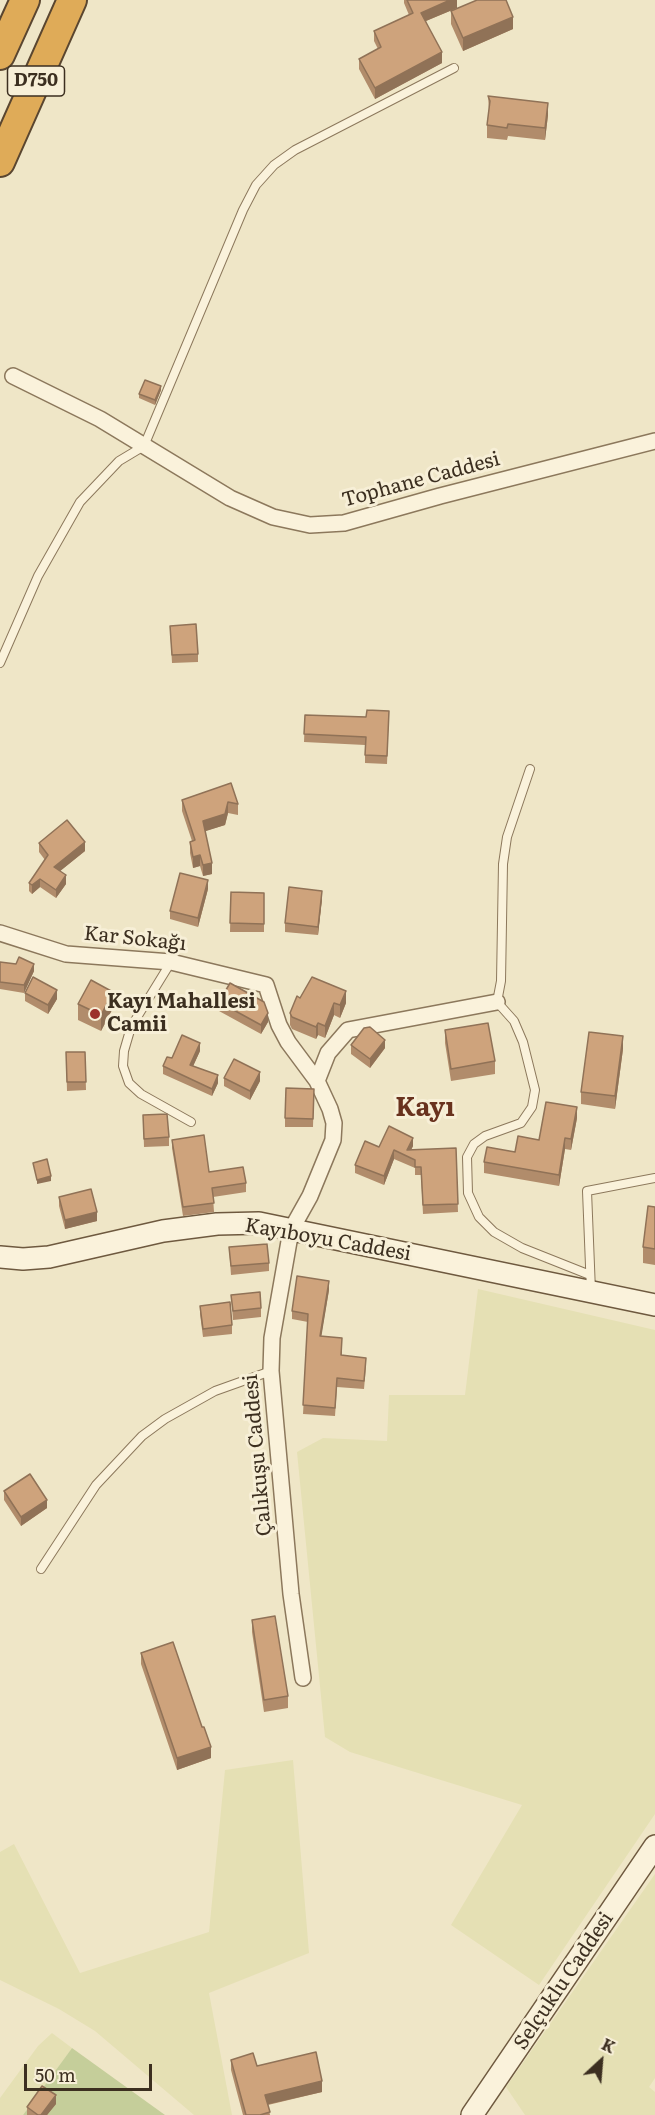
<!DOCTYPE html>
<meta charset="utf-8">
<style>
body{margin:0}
#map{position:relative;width:655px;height:2115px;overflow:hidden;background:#efe6c7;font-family:Literata,serif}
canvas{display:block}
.north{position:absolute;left:571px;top:2031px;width:60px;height:60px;-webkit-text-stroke:4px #f7efd7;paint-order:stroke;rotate:26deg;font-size:16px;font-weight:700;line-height:24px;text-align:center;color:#3c2f20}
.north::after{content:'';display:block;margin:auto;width:21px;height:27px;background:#3c2f20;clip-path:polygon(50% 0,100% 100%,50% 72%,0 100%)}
.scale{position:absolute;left:24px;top:2064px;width:128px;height:27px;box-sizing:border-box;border:3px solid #3c2f20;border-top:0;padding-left:8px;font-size:18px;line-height:21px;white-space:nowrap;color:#3c2f20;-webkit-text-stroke:4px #f7efd7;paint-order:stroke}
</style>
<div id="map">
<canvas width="655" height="2115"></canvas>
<div class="north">K</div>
<div class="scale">50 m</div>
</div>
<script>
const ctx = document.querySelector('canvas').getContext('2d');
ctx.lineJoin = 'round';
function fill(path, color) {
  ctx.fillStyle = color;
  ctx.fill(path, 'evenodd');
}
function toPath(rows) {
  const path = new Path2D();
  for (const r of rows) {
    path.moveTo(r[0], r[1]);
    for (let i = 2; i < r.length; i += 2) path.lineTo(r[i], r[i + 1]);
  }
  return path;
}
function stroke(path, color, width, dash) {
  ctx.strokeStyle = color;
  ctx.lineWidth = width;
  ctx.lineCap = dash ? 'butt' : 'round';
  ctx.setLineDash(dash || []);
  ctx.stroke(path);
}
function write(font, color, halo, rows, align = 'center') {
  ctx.font = font + ' Literata,serif';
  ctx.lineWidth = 6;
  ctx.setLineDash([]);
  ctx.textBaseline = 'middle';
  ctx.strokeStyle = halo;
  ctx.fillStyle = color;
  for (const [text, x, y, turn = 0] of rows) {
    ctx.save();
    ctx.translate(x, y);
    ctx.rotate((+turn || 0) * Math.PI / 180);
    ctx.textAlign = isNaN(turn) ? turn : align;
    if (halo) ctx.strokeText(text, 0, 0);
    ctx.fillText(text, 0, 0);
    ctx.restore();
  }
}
fill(toPath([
 [478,1289,655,1330,655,1814,539,1985,451,1925,522,1805,350,1752,325,1737,297,1452,323,1438,387,1441,389,1395,465,1395],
 [293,1760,309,1953,209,1993,232,2115,194,2115,95,2031,59,2009,0,1980,0,1852,14,1844,80,1973,209,1932,225,1770],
 [655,1874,655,2078,649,2087,655,2092,655,2115,525,2115,506,2087],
 [52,2033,72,2048,23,2115,0,2115,0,2098,38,2046]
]), '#e5e0b4');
fill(toPath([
 [72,2048,165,2115,23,2115]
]), '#c5ce9a');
const lane = toPath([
 [0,663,38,576,80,502,119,461,144,446,243,210,256,185,274,165,295,150,454,68],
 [530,769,507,837,503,864,501,981,497,1002,514,1021,523,1042,535,1090,532,1107,521,1123,485,1136,474,1144,467,1157,468,1193,479,1217,494,1232,522,1248,590,1275],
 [171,962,131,1027,124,1051,123,1066,129,1083,141,1094,191,1122],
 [591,1291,587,1191,655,1178],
 [41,1569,96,1485,142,1436,165,1419,215,1391,271,1371]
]);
const street = toPath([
 [13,376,100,419,230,498,273,517,310,525,344,523,440,496,655,441],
 [0,933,66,954,171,962,266,985,279,1025,288,1042,317,1081,330,1109,334,1123,333,1140,310,1196,291,1230,272,1338,271,1371,291,1594,303,1678],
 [317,1081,328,1053,348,1030,497,1002]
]);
const secondary = toPath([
 [0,1257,23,1259,49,1257,163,1231,217,1224,259,1223,655,1305],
 [472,2115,655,1846]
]);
const highway = toPath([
 [0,55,25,0],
 [0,162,72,0]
]);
stroke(lane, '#8c785c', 10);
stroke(street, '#8c785c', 18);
stroke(secondary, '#6e593f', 24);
stroke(highway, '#5a4630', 32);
stroke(lane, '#faf2db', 8);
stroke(street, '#faf2db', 15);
stroke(secondary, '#faf2db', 21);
stroke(highway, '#dfab58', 28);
fill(toPath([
 [404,0,457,0,457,8,426,21,442,63,375,99,359,69,359,59,378,49,374,41,374,31,409,15,404,3],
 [451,11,513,29,463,51,451,24],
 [488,96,548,115,545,140,508,136,507,140,487,138,487,125,489,110],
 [161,390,155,405,139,398,139,394],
 [170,626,198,654,198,662,172,663],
 [389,711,387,764,365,763,365,745,304,742,305,715,366,717],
 [231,783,238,804,238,815,228,813,225,825,205,831,212,874,203,876,200,866,193,868,190,853,190,842,192,841,182,811,182,800],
 [39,843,85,851,60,871,66,884,56,898,40,887,32,894,29,891,29,883,45,860,39,852],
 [208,889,198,927,170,919,170,911],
 [231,892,264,893,264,932,230,932],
 [322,899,318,935,285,932,285,923],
 [0,962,34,971,24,993,0,989],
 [25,993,57,999,48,1014,25,1001],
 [300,998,346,1003,340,1018,334,1015,325,1038,318,1035,316,1039,292,1029,290,1025,290,1013],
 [219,1002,268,1022,261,1034,219,1011],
 [78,1004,113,1008,101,1031,78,1020],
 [445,1030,495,1061,495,1074,451,1081,445,1043],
 [351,1045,385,1048,370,1068,351,1054],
 [623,1049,615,1109,581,1104,581,1092],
 [200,1051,193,1066,218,1083,212,1096,163,1074,163,1066,172,1058],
 [66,1052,85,1052,86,1090,67,1091],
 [224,1078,260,1081,250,1100,224,1086],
 [314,1089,313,1127,285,1127,285,1118],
 [143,1115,169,1137,169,1146,144,1147],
 [577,1118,571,1150,565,1149,559,1186,484,1173,484,1162,515,1152,539,1140],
 [172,1140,209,1172,246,1183,246,1192,213,1197,214,1212,183,1216,172,1148],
 [413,1146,411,1150,456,1148,458,1212,423,1214,421,1175,415,1175,415,1168,394,1159,384,1185,355,1173,355,1165,379,1147],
 [59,1197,97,1221,65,1229,59,1206],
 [655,1207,655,1265,643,1263,643,1247],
 [229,1247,269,1263,269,1271,231,1275],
 [329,1290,321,1336,342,1347,342,1355,366,1366,364,1389,337,1387,335,1416,303,1414,308,1322,292,1319,292,1311],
 [231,1295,261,1308,261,1317,233,1320],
 [200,1306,232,1325,232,1334,203,1337,200,1314],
 [4,1491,47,1508,21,1526,4,1500],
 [252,1620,288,1696,288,1708,264,1712,252,1632],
 [141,1653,202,1727,211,1758,177,1770,141,1664],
 [231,2060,257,2066,322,2092,268,2105,270,2115,243,2115,231,2070],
 [56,2104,47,2115,27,2115,27,2107]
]), '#b18c6b');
fill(toPath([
 [450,0,457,0,457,8,421,23,421,13],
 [513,17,513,29,463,51,463,38],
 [442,52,442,63,375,99,375,88],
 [548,103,548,115,545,140,545,128],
 [161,386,161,390,155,405,155,400],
 [228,802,228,813,225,825,203,832,203,821],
 [85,842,85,851,54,876,54,867],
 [200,855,200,866,193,868,193,857],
 [212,863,212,874,203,876,203,865],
 [66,875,66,884,56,898,56,890],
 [40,879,40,887,32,894,32,885],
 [208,880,208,889,198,927,198,918],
 [322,891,322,899,318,935,318,927],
 [34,964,34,971,24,993,24,985],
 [57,990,57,999,48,1014,48,1005],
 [346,991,346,1003,340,1018,340,1005],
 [113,992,113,1008,101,1031,101,1015],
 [334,1003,334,1015,325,1038,325,1026],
 [268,1013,268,1022,261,1034,261,1025],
 [318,1023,318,1035,316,1039,316,1027],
 [623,1036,623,1049,615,1109,615,1096],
 [385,1040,385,1048,370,1068,370,1059],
 [200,1043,200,1051,190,1073,190,1065],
 [260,1072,260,1081,250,1100,250,1091],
 [218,1075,218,1083,212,1096,212,1089],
 [577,1107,577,1118,571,1150,571,1139],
 [413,1138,413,1146,408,1156,407,1150],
 [565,1138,565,1149,559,1186,559,1175],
 [394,1150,394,1159,384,1185,384,1176],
 [51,1176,51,1181,37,1184,37,1180],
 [97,1212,97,1221,65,1229,65,1220],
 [329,1281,329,1290,320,1345,320,1336],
 [47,1500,47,1508,21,1526,21,1517],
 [211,1747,211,1758,177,1770,177,1758],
 [322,2081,322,2092,265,2105,265,2095],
 [56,2095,56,2104,47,2115,41,2115]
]), '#907257');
const building = toPath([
 [407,0,450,0,421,13,442,52,375,88,359,59,381,47,374,31,413,13,407,0],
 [477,0,506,0,513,17,463,38,451,11,477,0],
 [488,96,548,103,545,128,508,124,507,128,487,125,490,101,488,96],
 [145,380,161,386,155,400,139,394,145,380],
 [196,624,198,654,172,655,170,626,196,624],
 [367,710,389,711,387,756,365,755,366,737,304,734,305,715,366,717,367,710],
 [231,783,238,804,228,802,225,814,203,821,212,863,203,865,200,855,193,857,190,842,195,840,182,800,231,783],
 [67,820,85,842,54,867,66,875,56,890,40,879,32,885,29,883,48,855,39,843,67,820],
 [180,873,208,880,198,918,170,911,180,873],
 [289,887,322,891,318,927,285,923,289,887],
 [231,892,264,893,264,924,230,923,231,892],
 [19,957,34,964,24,985,0,982,0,962,16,964,19,957],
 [33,977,57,990,48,1005,25,993,33,977],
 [312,977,346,991,340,1005,334,1003,325,1026,318,1023,316,1027,292,1017,290,1013,297,996,300,998,312,977],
 [91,980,113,992,101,1015,78,1004,91,980],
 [230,983,264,1002,268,1013,261,1025,219,1002,230,983],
 [488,1023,495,1061,451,1069,445,1030,488,1023],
 [370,1027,385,1040,370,1059,351,1045,364,1028,370,1027],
 [589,1032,623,1036,615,1096,581,1092,589,1032],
 [182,1035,200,1043,190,1065,218,1075,212,1089,163,1066,167,1057,172,1058,182,1035],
 [66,1052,85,1052,86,1082,67,1082,66,1052],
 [234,1059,260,1072,250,1091,224,1078,234,1059],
 [286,1088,314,1089,313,1119,285,1118,286,1088],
 [546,1102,577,1107,571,1139,565,1138,559,1175,484,1162,487,1147,515,1152,518,1136,539,1140,546,1102],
 [167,1114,169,1137,144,1139,143,1115,167,1114],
 [389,1126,413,1138,407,1150,456,1148,458,1204,423,1205,421,1167,415,1167,415,1160,394,1150,384,1176,355,1165,365,1141,379,1147,389,1126],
 [204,1135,209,1172,243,1167,246,1183,212,1188,214,1203,183,1207,172,1140,204,1135],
 [47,1159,51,1176,37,1180,33,1163,47,1159],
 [91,1189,97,1212,65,1220,59,1197,91,1189],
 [648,1206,655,1207,655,1249,643,1247,648,1206],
 [267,1244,269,1263,231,1266,229,1247,267,1244],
 [297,1276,329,1281,320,1336,342,1338,341,1355,366,1358,364,1381,337,1378,335,1408,303,1405,308,1314,292,1311,297,1276],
 [260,1292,261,1308,233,1311,231,1295,260,1292],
 [230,1302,232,1325,203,1329,200,1306,230,1302],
 [30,1474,47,1500,21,1517,4,1491,30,1474],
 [275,1616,288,1696,264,1700,252,1620,275,1616],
 [173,1642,202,1727,204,1727,211,1747,177,1758,141,1653,173,1642],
 [316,2052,322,2081,265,2095,270,2112,260,2115,246,2115,231,2060,253,2053,257,2066,316,2052],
 [42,2086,56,2095,41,2115,38,2115,27,2107,42,2086]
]);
fill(building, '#cea37c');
stroke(building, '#907257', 1.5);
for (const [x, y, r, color] of [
 [95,1014,6,"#9c302a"]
]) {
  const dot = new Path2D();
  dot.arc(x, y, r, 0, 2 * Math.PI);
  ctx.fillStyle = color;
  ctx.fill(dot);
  stroke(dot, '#f7efd7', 2);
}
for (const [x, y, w] of [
 [36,81,57]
]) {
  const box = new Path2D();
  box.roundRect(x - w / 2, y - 15, w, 30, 4.5);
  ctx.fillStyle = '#f7efd7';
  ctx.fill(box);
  stroke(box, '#3c2f20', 1.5);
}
write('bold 18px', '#3c2f20', null, [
 ["D750",36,81]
]);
write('20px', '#3c2f20', '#f7efd7', [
 ["Tophane Caddesi",421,480,-15],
 ["Kar Sokağı",135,939,6],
 ["Kayıboyu Caddesi",328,1240,10],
 ["Çalıkuşu Caddesi",258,1455,-95],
 ["Selçuklu Caddesi",564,1981,-56]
]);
write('bold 20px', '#3c2f20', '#f7efd7', [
 ["Kayı Mahallesi",107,1002],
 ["Camii",107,1025]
], 'left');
write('bold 26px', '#69321e', '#f7efd7', [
 ["Kayı",425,1108]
]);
</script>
